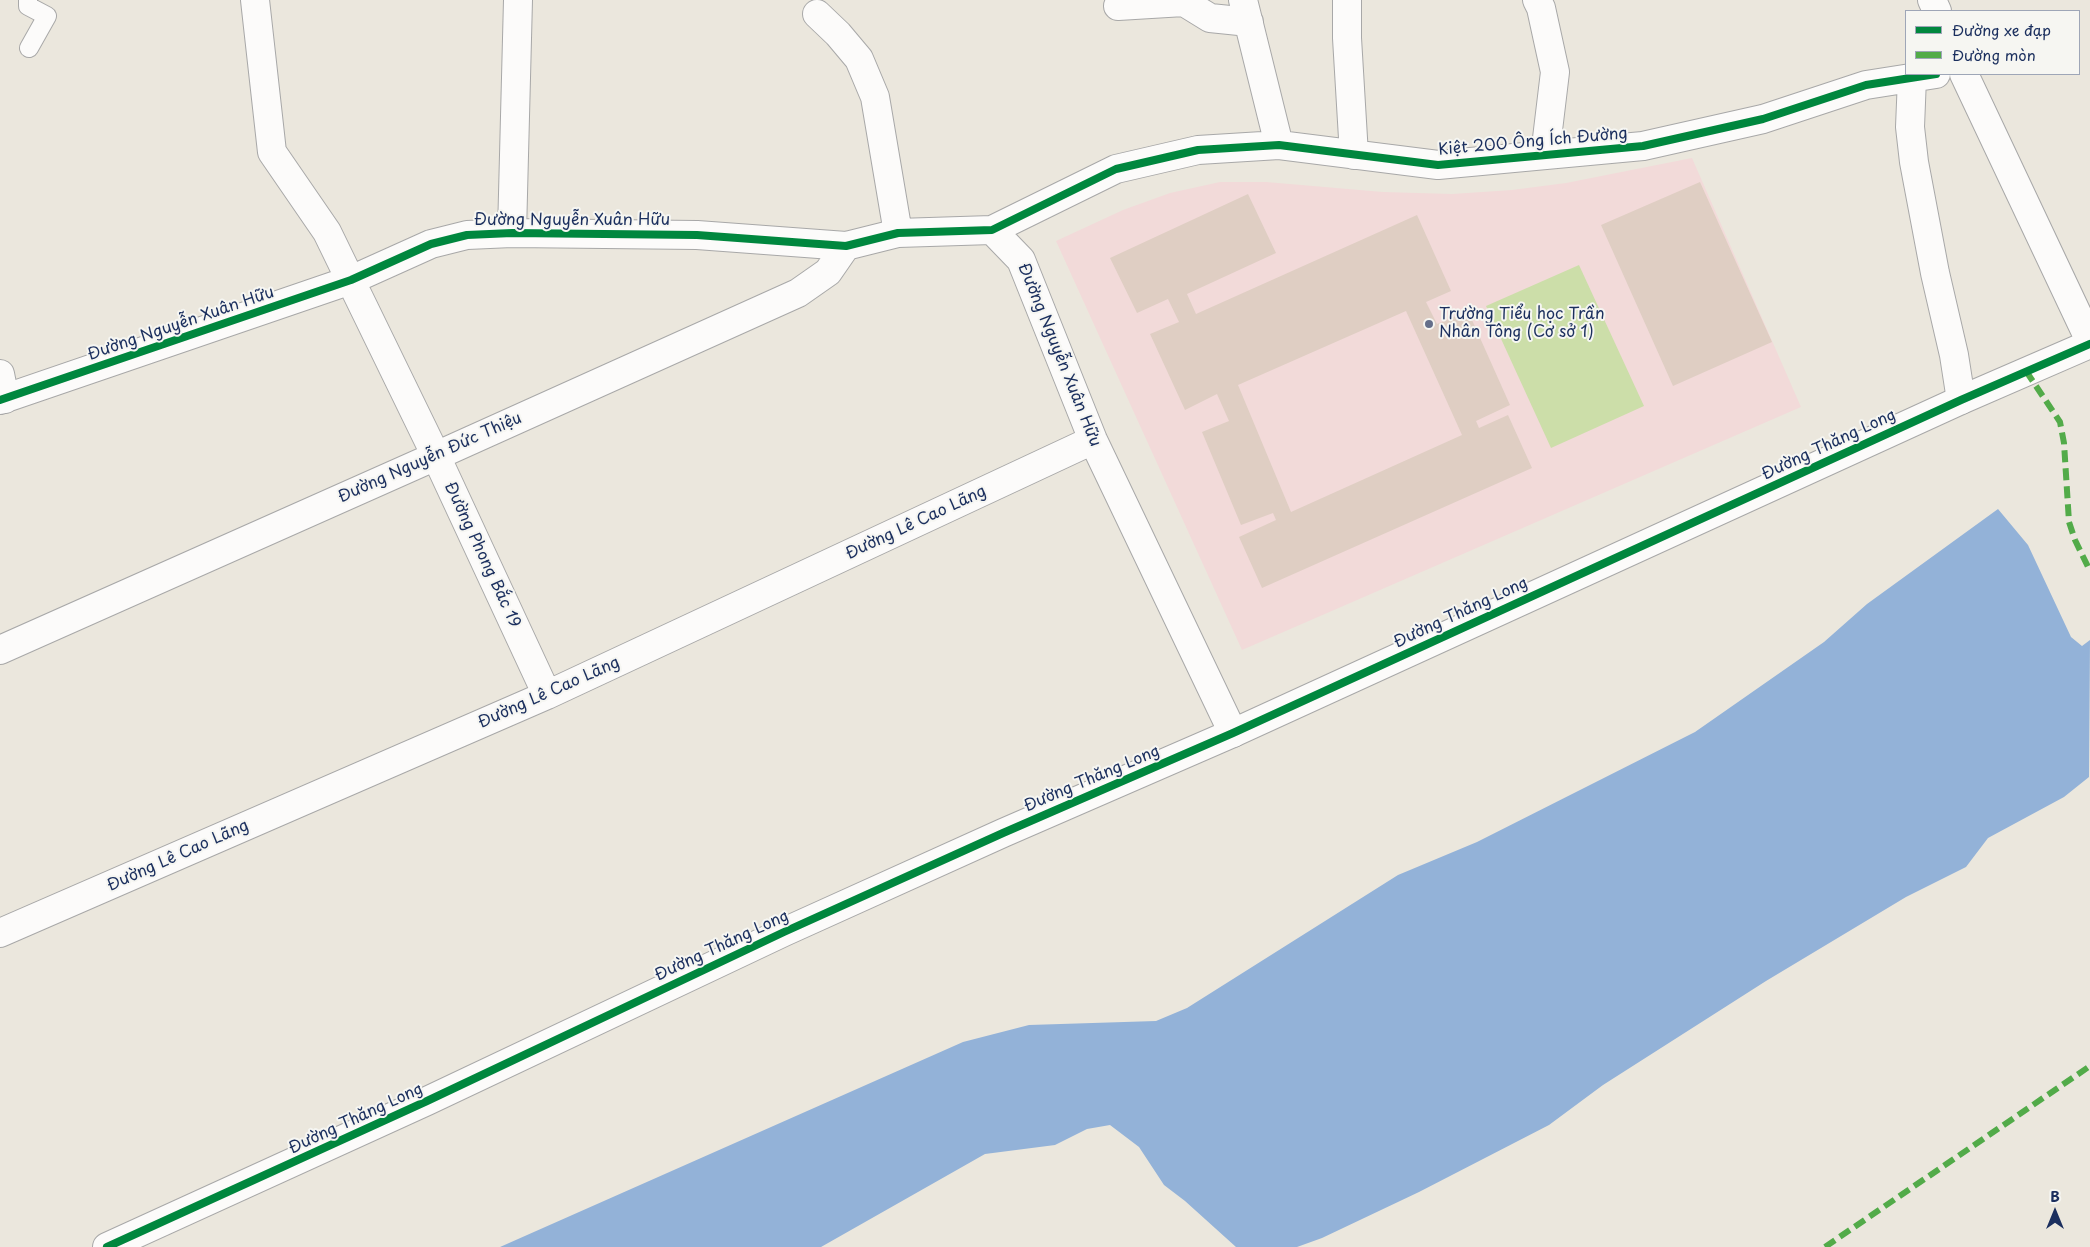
<!DOCTYPE html>
<meta charset="utf-8">
<style>
body{margin:0}
#map{position:relative;width:2090px;height:1247px;overflow:hidden;background:#ebe7dd;font-family:"Playpen Sans",sans-serif}
canvas{display:block}
.legend{position:absolute;left:1905px;top:10px;width:175px;height:65px;box-sizing:border-box;background:#f6f6f2;border:1px solid #9ea6b7;margin:0;padding:6px 9px;list-style:none;font-size:15px;color:#1b2f5e}
.legend li{display:flex;align-items:center;gap:10px;height:25px}
.legend b{width:25px;border:1px solid #9ea6b7}
.north{position:absolute;left:2030px;top:1187px;width:50px;height:50px;-webkit-text-stroke:4px #f6f6f2;paint-order:stroke;rotate:0deg;font-size:14px;font-weight:700;line-height:20px;text-align:center;color:#1b2f5e}
.north::after{content:'';display:block;margin:auto;width:18px;height:22px;background:#1b2f5e;clip-path:polygon(50% 0,100% 100%,50% 72%,0 100%)}
</style>
<div id="map">
<canvas width="2090" height="1247"></canvas>
<ul class="legend">
<li><b style="height:6px;background:#00873e"></b>Đường xe đạp</li>
<li><b style="height:6px;background:#52ab49"></b>Đường mòn</li>
</ul>
<div class="north">B</div>
</div>
<script>
const ctx = document.querySelector('canvas').getContext('2d');
ctx.lineJoin = 'round';
function fill(path, color) {
  ctx.fillStyle = color;
  ctx.fill(path, 'evenodd');
}
function toPath(rows) {
  const path = new Path2D();
  for (const r of rows) {
    path.moveTo(r[0], r[1]);
    for (let i = 2; i < r.length; i += 2) path.lineTo(r[i], r[i + 1]);
  }
  return path;
}
function stroke(path, color, width, dash) {
  ctx.strokeStyle = color;
  ctx.lineWidth = width;
  ctx.lineCap = dash ? 'butt' : 'round';
  ctx.setLineDash(dash || []);
  ctx.stroke(path);
}
function write(font, color, halo, rows, align = 'center') {
  ctx.font = font + ' "Playpen Sans",sans-serif';
  ctx.lineWidth = 4;
  ctx.setLineDash([]);
  ctx.textBaseline = 'middle';
  ctx.strokeStyle = halo;
  ctx.fillStyle = color;
  for (const [text, x, y, turn = 0] of rows) {
    ctx.save();
    ctx.translate(x, y);
    ctx.rotate((+turn || 0) * Math.PI / 180);
    ctx.textAlign = isNaN(turn) ? turn : align;
    if (halo) ctx.strokeText(text, 0, 0);
    ctx.fillText(text, 0, 0);
    ctx.restore();
  }
}
fill(toPath([
 [1692,158,1801,407,1242,650,1056,241,1123,210,1170,193,1220,182,1266,182,1383,192,1452,194,1512,190,1566,183]
]), '#f2dad9');
fill(toPath([
 [1579,265,1644,406,1551,448,1486,306]
]), '#ccdea9');
fill(toPath([
 [1998,509,2028,545,2071,637,2082,646,2090,640,2089,777,2064,797,1988,838,1966,867,1906,897,1766,981,1603,1085,1549,1125,1419,1192,1322,1238,1297,1247,1236,1247,1185,1201,1164,1185,1139,1147,1110,1125,1087,1129,1055,1145,985,1154,821,1247,500,1247,963,1042,1029,1025,1156,1021,1187,1008,1398,875,1477,842,1695,732,1824,642,1867,604]
]), '#93b2d8');
fill(toPath([
 [1700,182,1772,342,1673,386,1601,225],
 [1248,194,1276,253,1187,294,1196,314,1417,215,1451,291,1426,302,1437,324,1468,311,1510,405,1476,421,1479,428,1508,415,1532,468,1262,588,1239,537,1276,520,1273,513,1241,525,1202,432,1229,421,1217,394,1185,410,1150,334,1179,322,1168,299,1137,313,1110,258],
 [1406,311,1462,435,1291,512,1238,385]
]), '#dfcec3');
const service = toPath([
 [28,0,28,6,47,16,29,48]
]);
const minor = toPath([
 [255,0,272,152,327,232,436,456,547,695],
 [1243,0,1279,145],
 [1347,0,1347,38,1354,155],
 [1537,0,1541,8,1555,72,1545,155],
 [1118,6,1184,2,1210,18,1249,22],
 [817,14,838,34,859,59,875,97,898,233],
 [1912,78,1910,127,1914,162,1935,273,1954,355,1961,400],
 [992,230,1021,260,1093,440,1233,733],
 [512,233,518,0],
 [0,374,5,399],
 [0,400,351,280,431,244,467,235,512,233,697,235,846,246,898,233,992,230,1116,169,1198,150,1279,145,1438,165,1643,146,1763,119,1866,85,1936,74],
 [0,650,436,456,798,293,828,272,846,246],
 [0,933,547,695,1093,440]
]);
const tertiary = toPath([
 [107,1247,427,1101,784,932,1003,833,1233,733,1961,400,2090,344]
]);
const primary = toPath([
 [1932,0,1937,11],
 [1964,74,2090,341]
]);
stroke(service, '#a8a8a8', 20);
stroke(minor, '#a8a8a8', 30);
stroke(tertiary, '#a8a8a8', 30);
stroke(primary, '#a8a8a8', 30);
stroke(service, '#fcfbfa', 18);
stroke(minor, '#fcfbfa', 28);
stroke(tertiary, '#fcfbfa', 28);
stroke(primary, '#fcfbfa', 28);
stroke(toPath([
 [2026,371,2060,422,2064,443,2069,522,2075,540,2090,571],
 [1825,1247,2090,1066]
]), '#52ab49', 6, [12, 6]);
stroke(toPath([
 [0,400,351,280,431,244,467,235,512,233,697,235,846,246,898,233,992,230,1116,169,1198,150,1279,145,1438,165,1643,146,1763,119,1866,85,1936,74],
 [107,1247,427,1101,784,932,1003,833,1233,733,1961,400,2090,344]
]), '#00873e', 8);
for (const [x, y, r, color] of [
 [1429,324,5,"#646f8a"]
]) {
  const dot = new Path2D();
  dot.arc(x, y, r, 0, 2 * Math.PI);
  ctx.fillStyle = color;
  ctx.fill(dot);
  stroke(dot, '#f6f6f2', 2);
}
write('16px', '#1b2f5e', '#f6f6f2', [
 ["Kiệt 200 Ông Ích Đường",1533,142,-5],
 ["Đường Nguyễn Xuân Hữu",572,221],
 ["Đường Nguyễn Xuân Hữu",181,324,-19],
 ["Đường Nguyễn Xuân Hữu",1059,355,68],
 ["Đường Thăng Long",1829,445,-25],
 ["Đường Nguyễn Đức Thiệu",430,458,-24],
 ["Đường Lê Cao Lãng",916,523,-25],
 ["Đường Phong Bắc 19",482,555,65],
 ["Đường Thăng Long",1461,613,-25],
 ["Đường Lê Cao Lãng",549,693,-24],
 ["Đường Thăng Long",1092,779,-23],
 ["Đường Lê Cao Lãng",178,856,-24],
 ["Đường Thăng Long",722,946,-25],
 ["Đường Thăng Long",356,1119,-25]
]);
write('16px', '#1b2f5e', '#f6f6f2', [
 ["Trường Tiểu học Trần",1439,315],
 ["Nhân Tông (Cơ sở 1)",1439,333]
], 'left');
</script>
